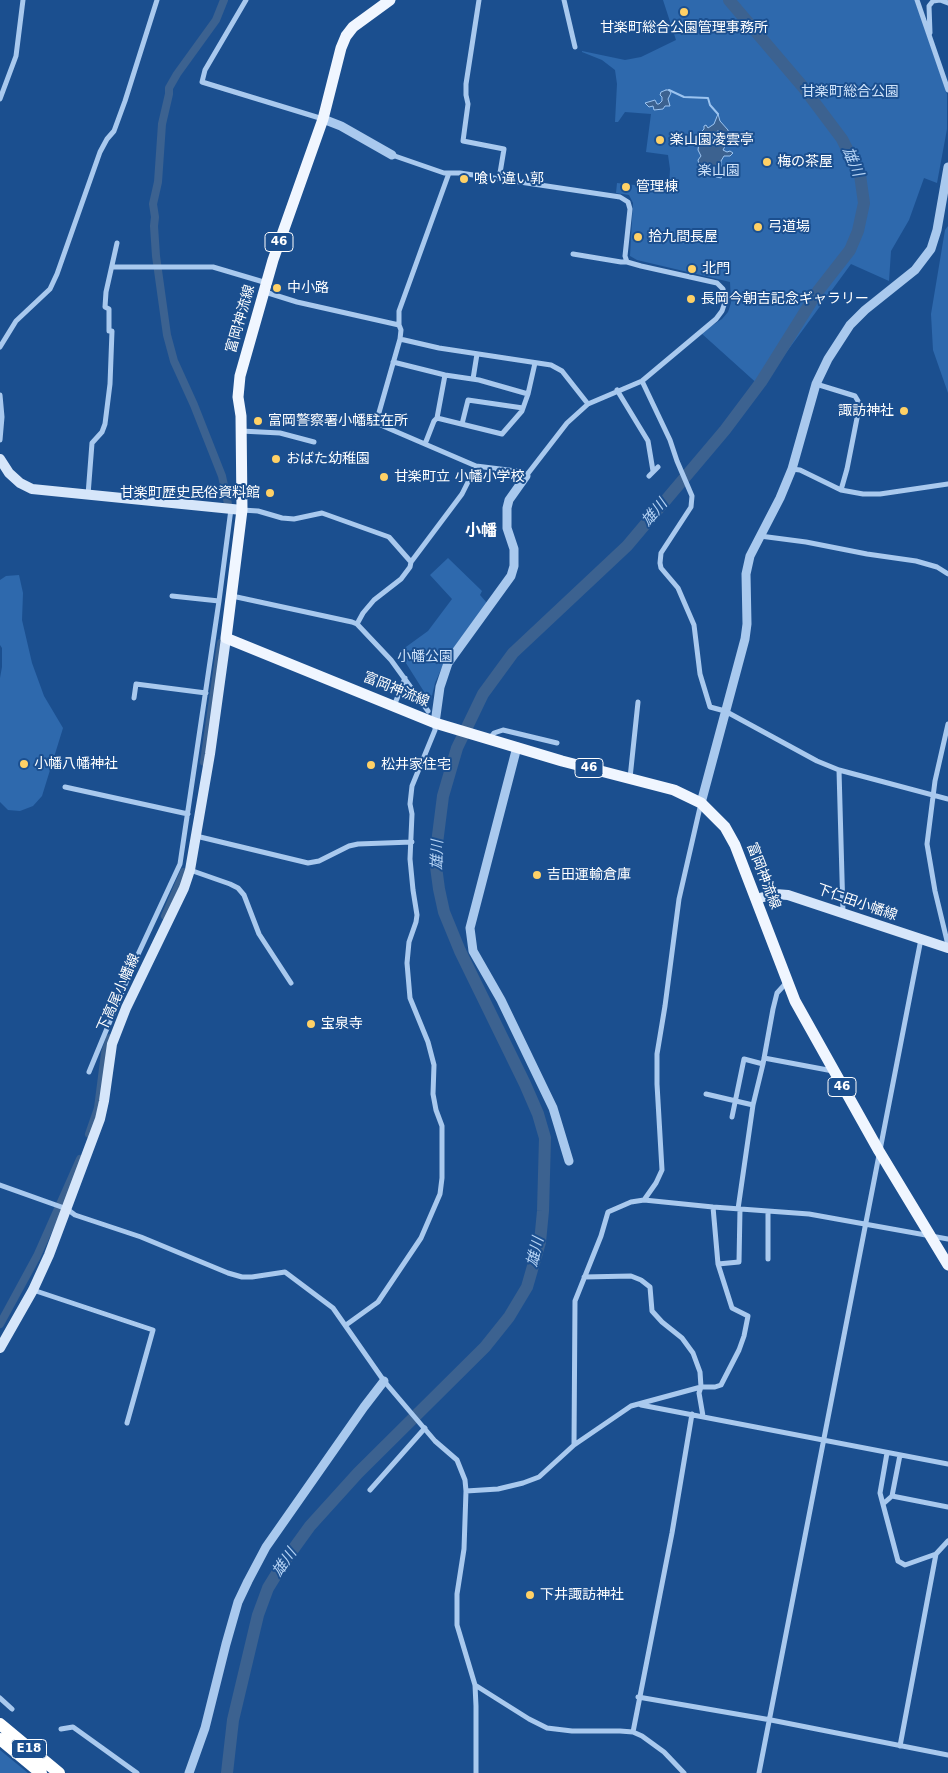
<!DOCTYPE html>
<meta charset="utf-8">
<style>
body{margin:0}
canvas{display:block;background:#1b4f8f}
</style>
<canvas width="948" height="1773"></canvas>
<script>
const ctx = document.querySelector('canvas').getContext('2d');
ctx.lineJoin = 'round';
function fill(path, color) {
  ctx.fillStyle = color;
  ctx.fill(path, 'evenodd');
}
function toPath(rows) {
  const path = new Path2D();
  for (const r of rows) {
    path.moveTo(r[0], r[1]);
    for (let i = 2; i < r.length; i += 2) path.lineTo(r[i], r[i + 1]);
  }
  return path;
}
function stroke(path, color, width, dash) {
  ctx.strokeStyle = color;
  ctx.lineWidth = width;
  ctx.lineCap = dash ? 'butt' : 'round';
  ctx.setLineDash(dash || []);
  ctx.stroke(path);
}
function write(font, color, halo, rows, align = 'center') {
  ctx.font = font + ' "DejaVu Sans","Noto Sans JP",sans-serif';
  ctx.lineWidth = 4;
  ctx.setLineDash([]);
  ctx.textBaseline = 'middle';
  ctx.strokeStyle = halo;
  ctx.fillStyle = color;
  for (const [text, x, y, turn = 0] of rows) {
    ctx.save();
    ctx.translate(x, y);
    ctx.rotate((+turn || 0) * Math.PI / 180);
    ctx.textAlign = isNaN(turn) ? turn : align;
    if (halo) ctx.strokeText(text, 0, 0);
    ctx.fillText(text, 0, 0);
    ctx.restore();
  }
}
fill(toPath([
 [663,0,915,0,947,94,947,129,937,183,924,178,909,220,891,251,889,281,851,264,761,387,701,333,722,319,728,312,731,303,730,282,637,260,630,256,633,203,629,195,616,193,617,183,669,189,670,169,668,155,646,152,651,114,625,112,618,122,615,122,617,84,615,70,602,60,582,52,582,51,625,60,641,57,676,40],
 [948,226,948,393,933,350,931,314,945,230],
 [448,558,482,591,480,595,487,603,446,658,435,683,431,700,428,698,399,652,428,631,452,599,430,575],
 [19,575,23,593,22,620,32,663,44,696,63,728,42,796,33,806,20,811,8,810,0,802,0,678,2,667,2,648,0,645,0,580,6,576],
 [0,1750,28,1773,0,1773]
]), '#2e69ad');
const water = toPath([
 [666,90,669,90,671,93,668,99,670,106,665,106,663,109,654,110,653,106,649,107,645,103,655,100,657,104,659,104,662,101,662,97,660,95,661,92,666,90],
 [718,114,720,121,728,130,729,139,723,150,727,152,730,151,733,153,730,156,724,156,721,161,721,166,726,168,726,171,721,178,713,176,700,169,698,160,701,156,698,150,700,133,704,129,704,126,706,125,708,128,714,124,718,114],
 [718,131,723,134,725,139,716,145,711,141,714,134,718,131]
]);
fill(water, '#3c6290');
stroke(water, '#9cc4f0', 1);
stroke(toPath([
 [669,90,684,97,708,98,710,105,718,114]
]), '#9cc4f0', 2);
stroke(toPath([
 [224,0,216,20,177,74,169,88,169,94,162,124,158,182,153,204,155,217,154,226,156,256,167,335,174,361,194,405,222,476,228,504],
 [204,762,221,643],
 [165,916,184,872],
 [89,1134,98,1108,105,1053,110,1038],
 [0,1324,37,1256,80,1159]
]), '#3c6290', 8);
stroke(toPath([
 [227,1773,233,1720,258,1615,268,1588,284,1562,310,1526,358,1473,485,1347,509,1317,527,1287,540,1242,543,1211,545,1138,538,1114,525,1084,460,951,444,912,439,889,435,859,443,796,457,748,483,694,513,653,627,546,725,430,761,382,818,291,850,250,858,231,864,203,860,175,842,139,803,87,729,0]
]), '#3c6290', 12);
stroke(toPath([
 [246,0,205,70,202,82,323,119],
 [479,0,466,84,466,95,468,104,463,141,504,149,499,179],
 [564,0,575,47],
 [917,0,948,90],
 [930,33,929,6,933,1,940,0,948,3],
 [0,99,16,56,23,0],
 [392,155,444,173,460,173,620,197,628,202,630,209,625,256,627,262,641,266,717,283,723,289,725,302,722,311,716,319,642,381,588,404,567,423,526,476,516,471,476,466,376,423,400,339,401,330,399,325,399,311,449,173],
 [573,254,621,262,627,262],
 [113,267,213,267,267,283],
 [265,292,297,302,399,325],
 [109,331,109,309,105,307,106,292,117,243],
 [400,339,439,348,551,365,562,371,588,404],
 [0,347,16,321,50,289,57,274,100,152,107,139,114,131,125,101,157,0],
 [393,362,445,375,479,380,528,394,535,363],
 [473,379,477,354],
 [642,381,670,440,677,461,692,496,691,507,661,553,660,563,661,568,678,588,694,625,700,674,710,707,725,711,817,761,839,770,948,799],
 [816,384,855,396,858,401,859,408,847,469,841,490],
 [617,390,648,441,653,471],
 [0,395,2,417,0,440],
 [437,418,502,434,522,411,528,394],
 [462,424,468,400,523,408],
 [241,431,280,433,314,442],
 [425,444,434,421,437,418,445,375],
 [792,469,800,470,841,490,863,494,880,494,948,484],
 [649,476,658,467],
 [88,495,92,443,102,432,105,424,110,384,112,331],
 [242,510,258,511,282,518,294,519,322,513,389,537,411,562],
 [760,536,806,542,867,554,916,561,937,567,948,574],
 [172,596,219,601],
 [232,596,352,622,357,624,391,660,428,711],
 [357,624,363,613,374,600,401,579,410,567,411,562,462,494,476,466],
 [134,698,136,684,206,693],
 [394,706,405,678],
 [948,724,935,781,927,844,935,891,948,945],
 [490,738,494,733,503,730,557,743],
 [839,770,843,913],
 [630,778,638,702],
 [65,787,188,814],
 [196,836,308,863,319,861,349,846,358,844,412,842],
 [190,870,230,884,238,888,244,895,259,934,291,983],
 [764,1058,833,1071],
 [89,1072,134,963,180,864,219,601,231,509],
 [706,1094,753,1105],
 [732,1117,744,1059,763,1064],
 [0,1185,67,1209,75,1215,141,1237,228,1273,242,1277,252,1277,285,1272,333,1308,384,1381,435,1441,457,1460,465,1480,466,1491,464,1549,457,1594,457,1625,475,1685,476,1706,476,1773],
 [644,1200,656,1183,662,1170,657,1084,657,1054,665,1006,679,899,701,803],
 [738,1209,753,1105,763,1064,773,1009,777,993,787,982],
 [768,1259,768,1211],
 [718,1264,739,1262,740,1209],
 [584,1277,631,1276,641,1280,650,1287,652,1311,662,1322,682,1338,693,1353,700,1372,701,1387,699,1393,703,1416],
 [33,1290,153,1330,127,1423],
 [346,1325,378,1302,421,1238,440,1194,442,1178,442,1126,436,1110,433,1094,434,1065,428,1042,410,998,407,963,409,942,416,922,417,915,413,890,410,859,412,814,410,804,412,786,435,730,435,723],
 [641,1405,948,1464],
 [574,1445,575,1301,601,1236,608,1212,631,1202,644,1200,713,1207,809,1214,948,1239],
 [887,1453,880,1493,898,1561,905,1565,936,1554,948,1541],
 [370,1490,425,1428],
 [466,1491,498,1489,523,1483,539,1477,574,1445,631,1406,701,1387,715,1387,721,1385,739,1350,744,1336,748,1316,732,1308,718,1264,713,1207],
 [892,1496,900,1455],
 [883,1504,892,1496,948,1507],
 [475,1685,529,1719,547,1728,572,1731,620,1731,633,1732,642,1736,664,1752,684,1773],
 [638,1697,771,1720,948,1755],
 [0,1698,12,1709],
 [61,1729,73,1727,137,1773],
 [633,1732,672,1533,692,1414],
 [900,1746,936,1554],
 [759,1773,921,939]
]), '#a9c9ee', 5);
stroke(toPath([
 [323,119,341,126,392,155],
 [435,723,440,687,448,663,511,576,514,566,514,549,507,528,507,508,509,500,526,476],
 [517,747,470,928,473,951,501,1000,553,1108,569,1161],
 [701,803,745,639,747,624,746,574,750,556,780,498,792,469,816,384,828,359,850,325,865,310,915,270,931,249,937,230,948,167],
 [189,1773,205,1728,226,1644,238,1602,248,1581,266,1547,364,1407,384,1381]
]), '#a9c9ee', 9);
stroke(toPath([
 [0,459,9,473,20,483,32,489,242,510],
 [756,899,775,894,788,895,948,948],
 [0,1348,33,1290,49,1255,100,1119,104,1101,112,1044,126,1008,184,888,190,870,210,754,226,638]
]), '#d6e6fa', 10);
stroke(toPath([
 [390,0,353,27,346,36,341,48,323,119,273,260,240,376,238,397,241,416,242,510,226,638,435,723,562,761,674,790,701,803,725,827,735,845,795,1001,879,1151,948,1265]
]), '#f0f6ff', 11);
stroke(toPath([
 [0,1724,59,1773],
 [0,1739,41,1773]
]), '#fff', 12);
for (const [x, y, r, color] of [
 [684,12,5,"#ffd166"],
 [660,140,5,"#ffd166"],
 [767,162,5,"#ffd166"],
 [464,179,5,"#ffd166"],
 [626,187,5,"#ffd166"],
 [758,227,5,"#ffd166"],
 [638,237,5,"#ffd166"],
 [692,269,5,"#ffd166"],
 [277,288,5,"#ffd166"],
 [691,299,5,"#ffd166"],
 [904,411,5,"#ffd166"],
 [258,421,5,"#ffd166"],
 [276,459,5,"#ffd166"],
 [384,477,5,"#ffd166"],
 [270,493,5,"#ffd166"],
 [24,764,5,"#ffd166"],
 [371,765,5,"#ffd166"],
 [537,875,5,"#ffd166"],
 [311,1024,5,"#ffd166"],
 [530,1595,5,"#ffd166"]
]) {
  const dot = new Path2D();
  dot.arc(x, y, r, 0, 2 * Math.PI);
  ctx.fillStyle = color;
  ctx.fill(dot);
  stroke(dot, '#1b4f8f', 2);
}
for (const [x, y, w] of [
 [279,242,28],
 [589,768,28],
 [842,1087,28],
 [29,1749,35]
]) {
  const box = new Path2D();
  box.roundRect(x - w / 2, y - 9.5, w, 19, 4);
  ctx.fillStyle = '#1b4f8f';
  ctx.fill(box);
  stroke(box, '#fff', 1);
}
write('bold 12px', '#fff', null, [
 ["46",279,242],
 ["46",589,768],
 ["46",842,1087],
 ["E18",29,1749]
]);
write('14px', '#fff', '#1b4f8f', [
 ["甘楽町総合公園管理事務所",684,28,"center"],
 ["楽山園凌雲亭",670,140],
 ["梅の茶屋",777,162],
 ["喰い違い郭",474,179],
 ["管理棟",636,187],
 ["弓道場",768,227],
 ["拾九間長屋",648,237],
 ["北門",702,269],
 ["中小路",287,288],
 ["長岡今朝吉記念ギャラリー",701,299],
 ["諏訪神社",894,411,"right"],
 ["富岡警察署小幡駐在所",268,421],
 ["おばた幼稚園",286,459],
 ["甘楽町立 小幡小学校",394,477],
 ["甘楽町歴史民俗資料館",260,493,"right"],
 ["小幡八幡神社",34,764],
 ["松井家住宅",381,765],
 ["吉田運輸倉庫",547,875],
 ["宝泉寺",321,1024],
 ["下井諏訪神社",540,1595]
], 'left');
write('14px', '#cfe3fa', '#1b4f8f', [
 ["甘楽町総合公園",850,92],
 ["楽山園",719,171],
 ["小幡公園",425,657]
]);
write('14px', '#fff', '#1b4f8f', [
 ["富岡神流線",241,319,-74],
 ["富岡神流線",396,690,22],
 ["富岡神流線",763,876,69],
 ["下仁田小幡線",857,903,19],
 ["下高尾小幡線",119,993,-66]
]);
write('italic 15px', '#b5d3f5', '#1b4f8f', [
 ["雄川",852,162,67],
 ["雄川",655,513,-50],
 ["雄川",438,855,-89],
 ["雄川",536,1252,-77],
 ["雄川",285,1563,-56]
]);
write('bold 16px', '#fff', '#1b4f8f', [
 ["小幡",481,532]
]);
</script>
